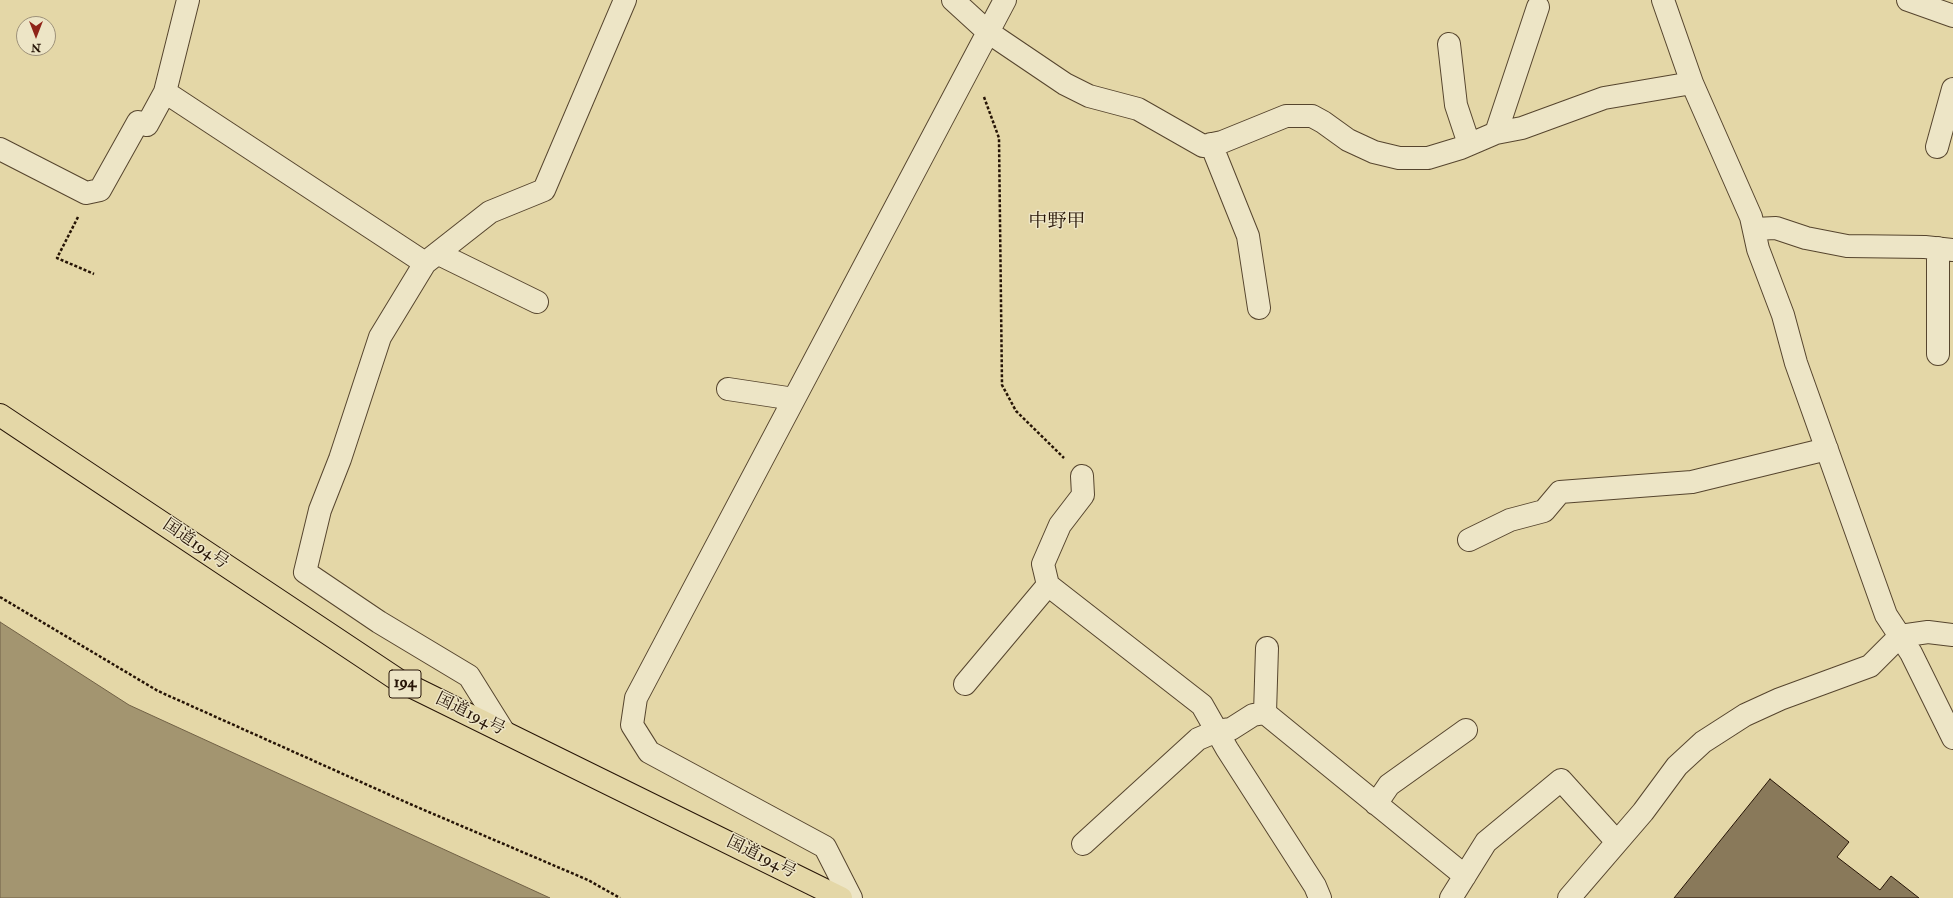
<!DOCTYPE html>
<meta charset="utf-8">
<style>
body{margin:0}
#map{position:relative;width:1953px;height:898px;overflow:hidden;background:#e4d7a7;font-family:"IM FELL Double Pica",serif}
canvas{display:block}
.north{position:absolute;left:16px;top:16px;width:40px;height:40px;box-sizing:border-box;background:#ede5c6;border:1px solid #9d9179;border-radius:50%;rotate:180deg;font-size:11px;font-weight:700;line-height:16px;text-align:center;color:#261406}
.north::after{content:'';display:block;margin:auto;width:14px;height:18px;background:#8f2418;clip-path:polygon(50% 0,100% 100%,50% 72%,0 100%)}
</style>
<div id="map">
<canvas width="1953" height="898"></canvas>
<div class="north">N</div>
</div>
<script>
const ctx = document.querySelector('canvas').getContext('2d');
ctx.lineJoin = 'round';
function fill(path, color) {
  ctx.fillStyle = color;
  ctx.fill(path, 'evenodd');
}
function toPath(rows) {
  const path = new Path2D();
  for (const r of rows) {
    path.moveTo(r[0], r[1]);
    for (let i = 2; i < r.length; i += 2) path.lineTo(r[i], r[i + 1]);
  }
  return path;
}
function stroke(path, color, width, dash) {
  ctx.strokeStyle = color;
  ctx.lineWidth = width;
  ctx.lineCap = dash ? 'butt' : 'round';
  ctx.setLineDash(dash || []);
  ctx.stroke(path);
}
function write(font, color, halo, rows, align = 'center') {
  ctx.font = font + ' "IM FELL Double Pica","Noto Serif JP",serif';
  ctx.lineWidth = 3;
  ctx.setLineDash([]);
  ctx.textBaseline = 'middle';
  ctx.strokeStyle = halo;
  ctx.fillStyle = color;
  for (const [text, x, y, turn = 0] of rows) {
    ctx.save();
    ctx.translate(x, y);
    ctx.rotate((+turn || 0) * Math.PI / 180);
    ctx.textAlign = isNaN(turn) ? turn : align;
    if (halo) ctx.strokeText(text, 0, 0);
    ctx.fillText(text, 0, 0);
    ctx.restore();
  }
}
const water = toPath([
 [0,622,129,705,550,898,0,898,0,622]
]);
fill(water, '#a39570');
stroke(water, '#716146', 1);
const building = toPath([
 [1770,779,1849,842,1837,857,1880,890,1891,876,1919,898,1674,898,1770,779]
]);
fill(building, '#89795a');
stroke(building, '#261406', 1);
const street = toPath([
 [953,0,988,32,1065,84,1089,96,1138,109,1203,146,1222,142,1286,116,1312,116,1323,122,1348,140,1374,152,1399,158,1428,158,1461,148,1496,133,1522,128,1604,98,1692,83],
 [1663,0,1692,83,1751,217,1758,249,1783,315,1796,363,1886,615,1911,653,1953,738],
 [1908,0,1953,16],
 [1449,44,1456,105,1469,144],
 [165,92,425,263],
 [1496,133,1538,7],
 [1211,144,1248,236,1259,308],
 [1937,147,1953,89],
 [0,149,86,193,100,190,138,122,147,125,165,92,188,0],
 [1754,229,1776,228,1806,238,1847,246,1925,247,1953,250],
 [439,254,537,302],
 [1938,354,1938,248],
 [728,389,794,399],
 [1469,540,1510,520,1544,511,1560,492,1692,482,1827,449],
 [1048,585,1043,564,1060,525,1083,495,1082,476],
 [965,684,1048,585,1202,705,1227,749,1315,886,1320,898],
 [1265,713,1267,648],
 [504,732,469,676,379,622,305,572,320,510,340,459,380,337,425,263,490,212,544,190,625,0],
 [1376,804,1389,785,1466,730],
 [1083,844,1198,739,1217,731,1231,729,1253,715,1265,713,1465,876],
 [851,898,825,847,649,752,632,725,636,698,1005,0],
 [1451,898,1486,842,1561,780,1617,842],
 [1569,898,1643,812,1677,766,1703,742,1745,715,1780,699,1870,666,1900,636,1928,632,1953,635]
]);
const highway = toPath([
 [0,415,398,680,841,898]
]);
stroke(street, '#56452e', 24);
stroke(highway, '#261406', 24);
stroke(toPath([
 [984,97,999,138,1002,385,1016,411,1064,458],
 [78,217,57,258,94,274],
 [0,597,158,691,410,804,588,880,620,898]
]), '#261406', 2.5, [3, 2]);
stroke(street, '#ede5c6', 22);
stroke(highway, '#e4d7a7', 22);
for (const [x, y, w] of [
 [405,684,32]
]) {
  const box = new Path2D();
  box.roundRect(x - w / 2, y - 14, w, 28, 3);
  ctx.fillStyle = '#ede5c6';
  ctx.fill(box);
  stroke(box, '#261406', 1);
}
write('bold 16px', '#261406', null, [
 ["194",405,684]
]);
write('17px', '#261406', '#ede5c6', [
 ["国道194号",195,545,34],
 ["国道194号",470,715,26],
 ["国道194号",761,858,26]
]);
write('19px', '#261406', '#ede5c6', [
 ["中野甲",1057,223]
]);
</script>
